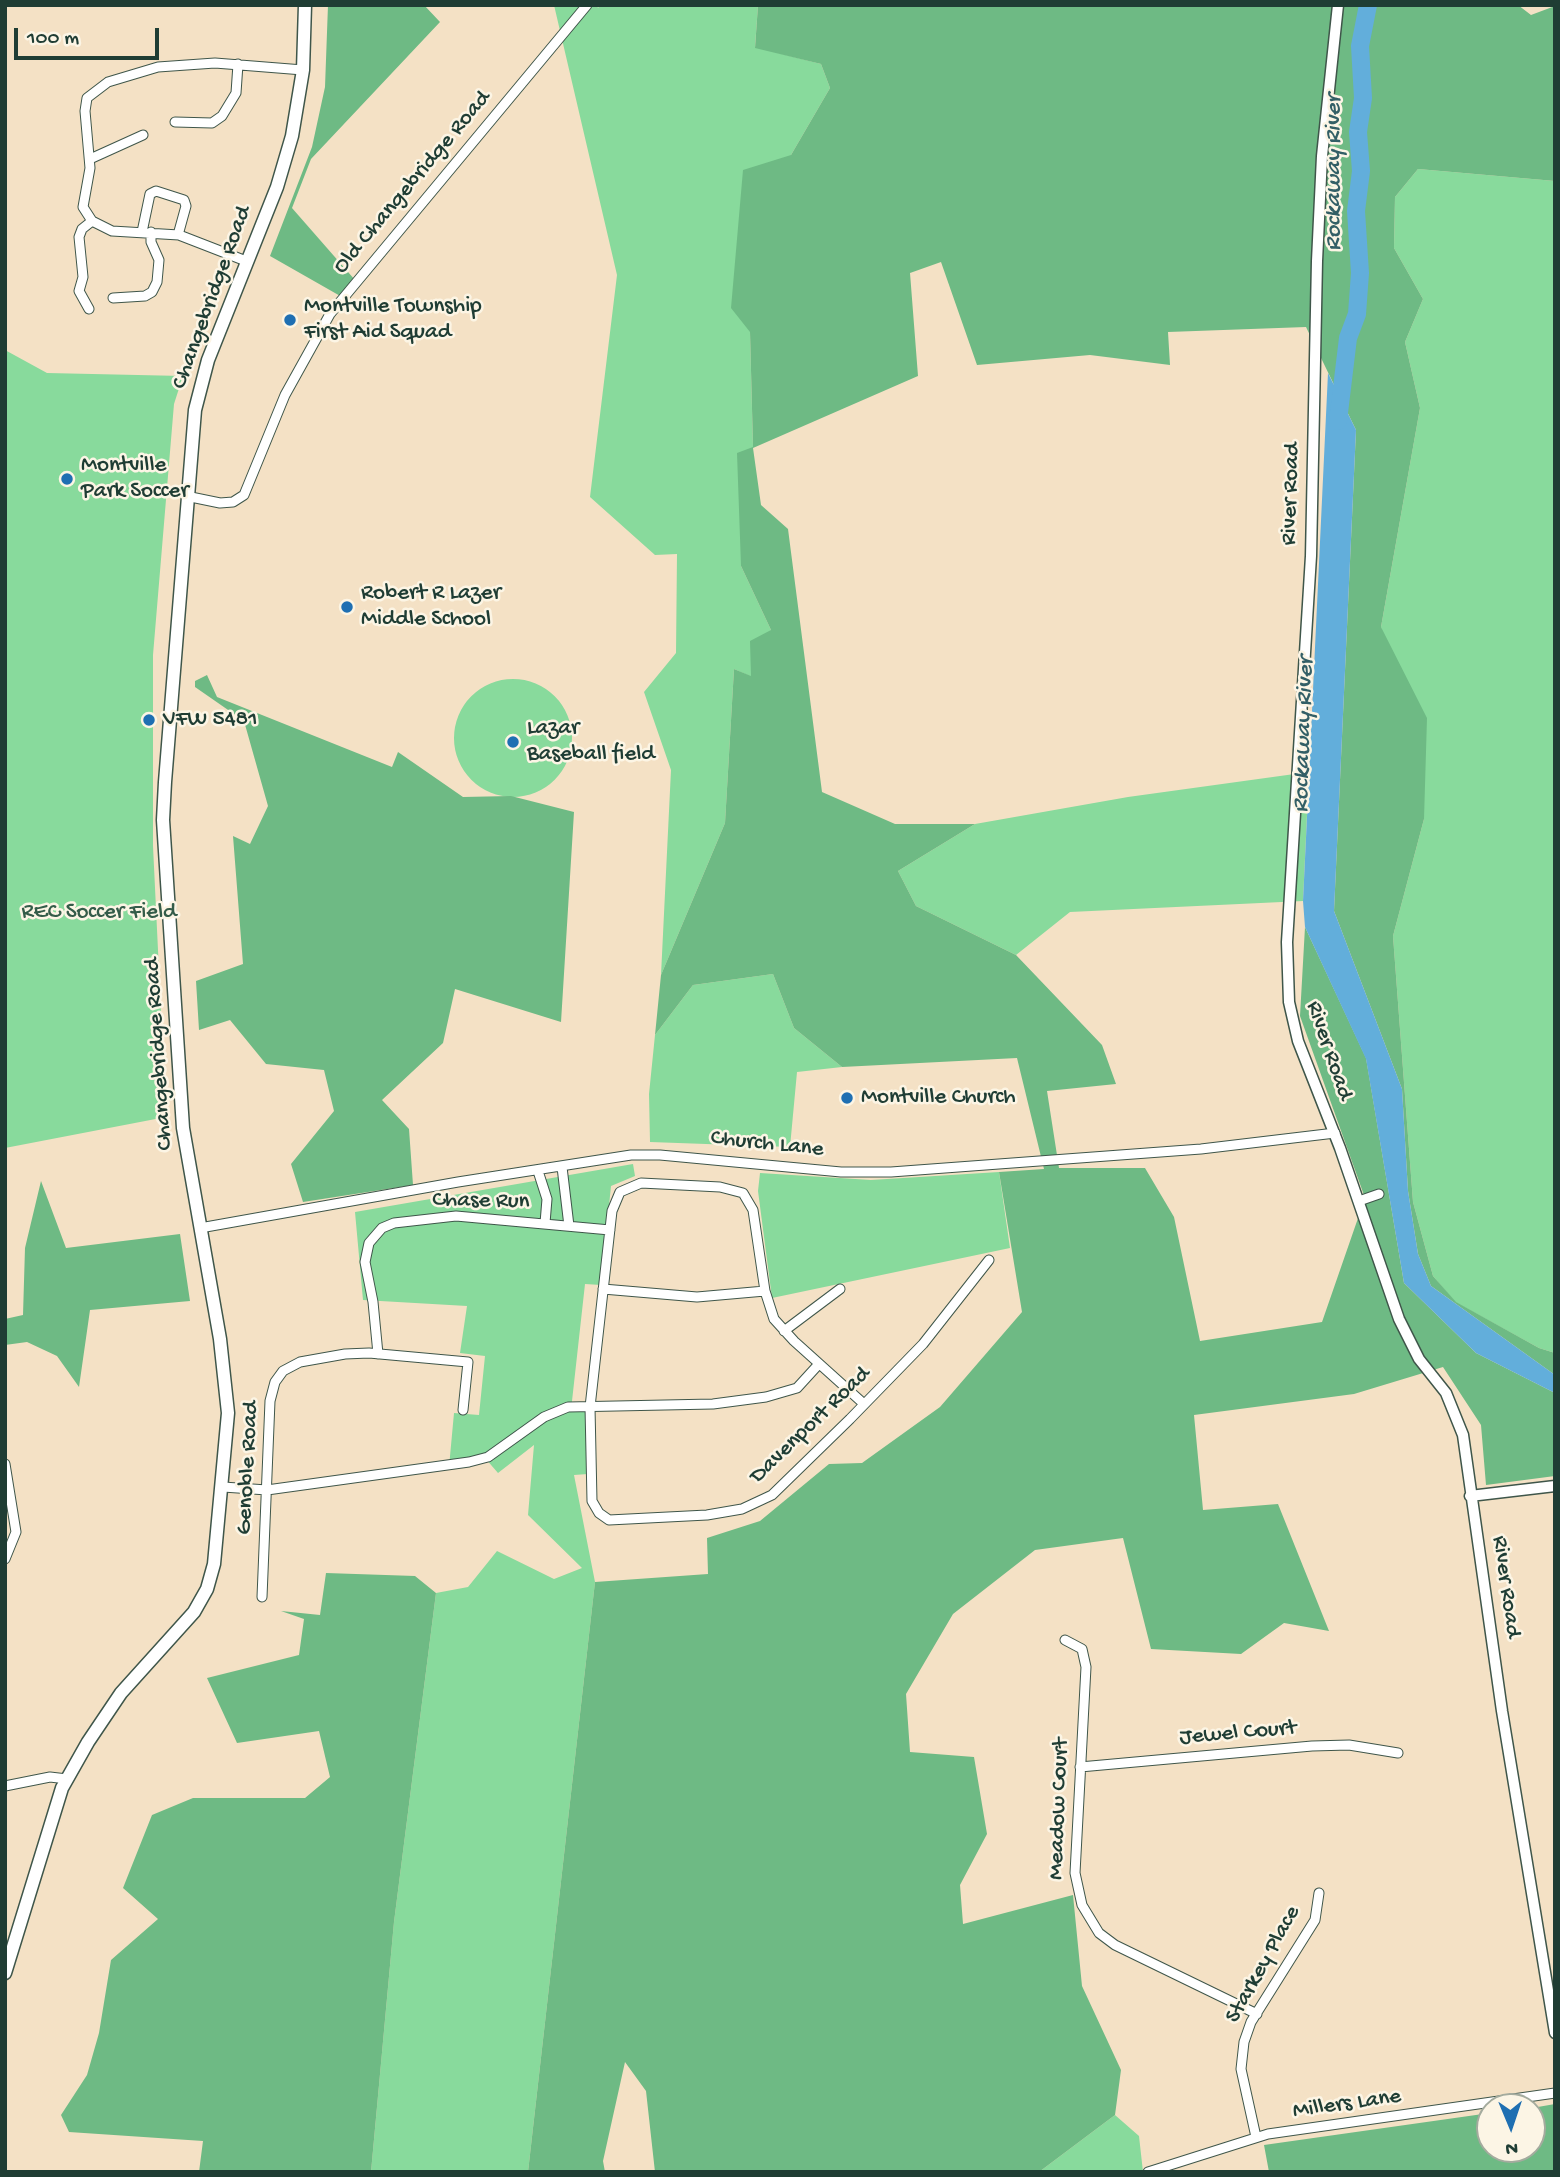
<!DOCTYPE html>
<style>
body{margin:0}
#map{position:relative;width:1560px;height:2177px;overflow:hidden;background:#f4e1c5;font-family:"Gochi Hand",sans-serif}
canvas{display:block}
.frame{position:absolute;inset:0;border:7px solid #1f3d34;pointer-events:none}
.north{position:absolute;left:1476px;top:2093px;width:70px;height:70px;box-sizing:border-box;background:#fcf5e5;border:2px solid #a4ab9e;border-radius:50%;rotate:178deg;font-size:19px;font-weight:700;line-height:28px;text-align:center;color:#1f3d34}
.north::after{content:'';display:block;margin:auto;width:24px;height:32px;background:#1f6fb2;clip-path:polygon(50% 0,100% 100%,50% 72%,0 100%)}
.scale{position:absolute;left:14px;top:28px;width:145px;height:32px;box-sizing:border-box;border:4px solid #1f3d34;border-top:0;padding-left:9px;font-size:21px;line-height:24px;white-space:nowrap;color:#1f3d34;-webkit-text-stroke:5px #fcf5e5;paint-order:stroke}
</style>
<div id="map">
<canvas width="1560" height="2177"></canvas>
<div class="frame"></div>
<div class="north">N</div>
<div class="scale">100 m</div>
</div>
<script>
const ctx = document.querySelector('canvas').getContext('2d');
ctx.lineJoin = 'round';
function fill(path, color) {
  ctx.fillStyle = color;
  ctx.fill(path, 'evenodd');
}
function toPath(rows) {
  const path = new Path2D();
  for (const r of rows) {
    if (r.length === 3) {
      path.moveTo(r[0] + r[2], r[1]);
      path.arc(r[0], r[1], r[2], 0, 2 * Math.PI);
      continue;
    }
    path.moveTo(r[0], r[1]);
    for (let i = 2; i < r.length; i += 2) path.lineTo(r[i], r[i + 1]);
  }
  return path;
}
function stroke(path, color, width, dash) {
  ctx.strokeStyle = color;
  ctx.lineWidth = width;
  ctx.lineCap = dash ? 'butt' : 'round';
  ctx.setLineDash(dash || []);
  ctx.stroke(path);
}
function write(font, color, halo, rows, align = 'center') {
  ctx.font = font + ' "Gochi Hand",sans-serif';
  ctx.lineWidth = 5;
  ctx.setLineDash([]);
  ctx.textBaseline = 'middle';
  ctx.strokeStyle = halo;
  ctx.fillStyle = color;
  for (const [text, x, y, turn = 0] of rows) {
    ctx.save();
    ctx.translate(x, y);
    ctx.rotate((+turn || 0) * Math.PI / 180);
    ctx.textAlign = isNaN(turn) ? turn : align;
    if (halo) ctx.strokeText(text, 0, 0);
    ctx.fillText(text, 0, 0);
    ctx.restore();
  }
}
fill(toPath([
 [554,5,597,5,598,8,600,5,758,5,755,47,821,64,830,88,791,155,750,332,753,447,741,566,771,630,752,677,734,669,725,823,661,975,671,770,644,692,676,653,677,554,655,555,590,497,617,275],
 [1418,169,1555,181,1555,1353,1539,1348,1455,1302,1433,1276,1413,1202,1393,936,1424,819,1381,627,1420,408,1405,342,1423,299,1394,248,1395,197],
 [5,350,47,373,183,376,174,404,153,655,153,846,166,1117,5,1148],
 [513,738,59],
 [1309,772,1303,901,1070,912,1016,955,916,906,898,871,975,824,1128,797],
 [773,974,794,1028,842,1067,797,1072,790,1147,650,1142,649,1094,655,1035,693,985],
 [633,1164,635,1176,611,1186,601,1285,585,1284,571,1410,591,1411,588,1474,574,1475,595,1582,528,2172,371,2172,394,1922,436,1593,468,1587,497,1551,554,1579,582,1568,528,1515,534,1445,498,1473,485,1458,449,1467,454,1413,479,1415,485,1356,460,1353,467,1306,363,1300,355,1212],
 [999,1172,1010,1248,772,1298,758,1191,760,1173,871,1180],
 [1115,2115,1139,2136,1143,2172,1039,2172]
]), '#88da9c');
fill(toPath([
 [328,5,424,5,440,22,311,159,292,208,355,280,342,297,270,256,312,147,325,87],
 [758,5,1518,5,1531,15,1555,6,1555,181,1418,169,1395,197,1394,248,1423,299,1405,342,1420,408,1381,627,1427,718,1424,819,1393,936,1413,1202,1433,1276,1456,1302,1539,1348,1555,1353,1555,1375,1431,1286,1418,1254,1408,1191,1402,1089,1334,911,1356,430,1306,327,1168,332,1170,365,1090,355,977,365,941,262,910,273,918,376,753,448,761,505,788,529,822,792,895,824,975,824,898,871,916,906,1016,955,1102,1045,1116,1084,1047,1091,1059,1168,1145,1168,1174,1217,1200,1341,1322,1322,1365,1198,1300,1016,1305,927,1366,1058,1404,1283,1476,1353,1555,1393,1555,1476,1486,1485,1481,1425,1443,1367,1354,1394,1194,1415,1203,1510,1278,1504,1329,1631,1284,1623,1241,1654,1151,1649,1123,1538,1035,1550,953,1614,906,1694,910,1752,974,1757,987,1834,960,1885,963,1924,1073,1895,1082,1986,1121,2070,1115,2115,1039,2172,655,2172,646,2091,625,2062,603,2161,605,2172,528,2172,595,1582,708,1574,707,1538,760,1521,829,1464,862,1463,940,1407,1022,1312,999,1172,1044,1169,1017,1058,842,1067,794,1028,773,974,693,985,655,1035,661,975,725,823,734,669,751,676,750,641,771,630,741,566,737,453,753,447,750,332,731,308,743,170,791,155,830,88,821,64,755,48],
 [207,675,217,697,392,767,398,752,463,797,511,796,574,812,561,1022,455,989,443,1043,382,1100,409,1129,413,1185,303,1202,291,1164,334,1111,324,1070,266,1064,230,1020,199,1030,196,981,243,964,233,836,250,844,268,806,244,721,195,687,195,681],
 [41,1181,66,1248,180,1234,190,1301,90,1310,79,1387,57,1356,27,1342,5,1345,5,1319,23,1315,25,1248],
 [326,1573,415,1576,436,1593,394,1922,371,2172,199,2172,203,2141,69,2132,61,2115,87,2075,99,2033,111,1960,158,1919,123,1888,152,1815,193,1798,305,1798,330,1777,319,1731,237,1743,207,1678,299,1655,304,1619,281,1611,320,1615],
 [1555,2104,1555,2172,1269,2172,1264,2145,1490,2113,1490,2149,1532,2149,1532,2108]
]), '#6eba84');
fill(toPath([
 [1328,373,1356,430,1334,911,1402,1089,1408,1191,1418,1254,1431,1286,1555,1375,1555,1393,1476,1353,1404,1283,1366,1059,1305,927,1303,901]
]), '#62aedb');
stroke(toPath([
 [1338,421,1348,338,1357,314,1360,273,1356,211,1361,171,1358,132,1363,98,1360,46,1368,5]
]), '#62aedb', 18);
const minor = toPath([
 [175,122,212,123,222,116,236,93,238,64],
 [90,159,143,135],
 [142,232,150,194,156,191,184,200,186,206,178,235],
 [246,261,179,235,112,231,92,221,83,207,90,168,85,111,87,98,108,82,158,67,215,63,303,70],
 [113,298,145,296,152,292,157,282,159,260,151,242,151,232],
 [89,309,79,291,83,277,79,237,82,229,92,221],
 [186,496,220,503,233,502,244,495,285,395,330,314,587,5],
 [562,1167,569,1226],
 [538,1171,547,1199,545,1223],
 [1359,1201,1379,1194],
 [200,1228,458,1182,631,1155,660,1155,841,1172,891,1172,1201,1149,1335,1133],
 [603,1289,697,1297,765,1291],
 [784,1331,840,1289],
 [378,1354,373,1302,365,1262,369,1243,382,1228,394,1223,456,1216,610,1230],
 [864,1404,794,1341,774,1319,765,1291,753,1210,743,1193,720,1187,641,1183,620,1192,612,1211,590,1407,592,1501,599,1513,609,1520,707,1515,742,1509,772,1495,850,1419,923,1344,989,1260],
 [5,1464,16,1532,5,1559],
 [223,1487,267,1490,469,1462,488,1457,544,1417,568,1407,713,1404,766,1397,797,1388,818,1365],
 [262,1597,270,1401,275,1382,283,1371,300,1362,345,1354,369,1353,468,1362,463,1410],
 [1065,1640,1082,1649,1086,1667,1075,1873,1082,1905,1099,1933,1115,1945,1257,2014],
 [1080,1767,1312,1746,1349,1745,1398,1753],
 [5,1786,50,1777,67,1779],
 [1256,2137,1241,2069,1244,2042,1251,2022,1315,1920,1319,1893],
 [1148,2172,1268,2134,1555,2093]
]);
const tertiary = toPath([
 [1338,5,1322,156,1317,261,1311,556,1287,942,1289,1002,1298,1041,1340,1148,1399,1319,1419,1359,1446,1393,1463,1435,1502,1711,1555,2033],
 [1470,1496,1555,1486]
]);
const secondary = toPath([
 [5,1973,62,1788,88,1742,121,1693,194,1612,207,1589,214,1564,228,1413,220,1339,183,1128,163,820,165,782,195,410,208,360,277,187,292,136,303,70,305,5]
]);
stroke(minor, '#3f564a', 11);
stroke(tertiary, '#3f564a', 13);
stroke(secondary, '#3f564a', 15);
stroke(minor, '#fff', 9);
stroke(tertiary, '#fff', 10);
stroke(secondary, '#fff', 12);
for (const [x, y, r, color] of [
 [290,320,7,"#1f6fb2"],
 [67,479,7,"#1f6fb2"],
 [347,607,7,"#1f6fb2"],
 [149,720,7,"#1f6fb2"],
 [513,742,7,"#1f6fb2"],
 [847,1098,7,"#1f6fb2"]
]) {
  const dot = new Path2D();
  dot.arc(x, y, r, 0, 2 * Math.PI);
  ctx.fillStyle = color;
  ctx.fill(dot);
  stroke(dot, '#fcf5e5', 2.5);
}
write('23px', '#1f3d34', '#fcf5e5', [
 ["Old Changebridge Road",413,183,-50],
 ["Changebridge Road",213,298,-70],
 ["River Road",1292,494,-88],
 ["River Road",1328,1051,71],
 ["Changebridge Road",160,1054,-94],
 ["Church Lane",767,1145,6],
 ["Chase Run",481,1202,1],
 ["Davenport Road",811,1426,-44],
 ["Genoble Road",249,1468,-87],
 ["River Road",1505,1587,82],
 ["Jewel Court",1238,1734,-5],
 ["Meadow Court",1060,1809,-88],
 ["Starkey Place",1264,1965,-61],
 ["Millers Lane",1347,2105,-8]
]);
write('23px', '#1f3d34', '#fcf5e5', [
 ["Montville Township",304,307],
 ["First Aid Squad",304,333],
 ["Montville",81,466],
 ["Park Soccer",81,492],
 ["Robert R Lazer",361,594],
 ["Middle School",361,620],
 ["VFW 5481",163,720],
 ["Lazar",527,729],
 ["Baseball field",527,755],
 ["Montville Church",861,1098]
], 'left');
write('23px', '#345c49', '#fcf5e5', [
 ["REC Soccer Field",99,913]
]);
write('italic 24px', '#335f66', '#fcf5e5', [
 ["Rockaway River",1335,173,-90],
 ["Rockaway River",1305,735,-88]
]);
</script>
